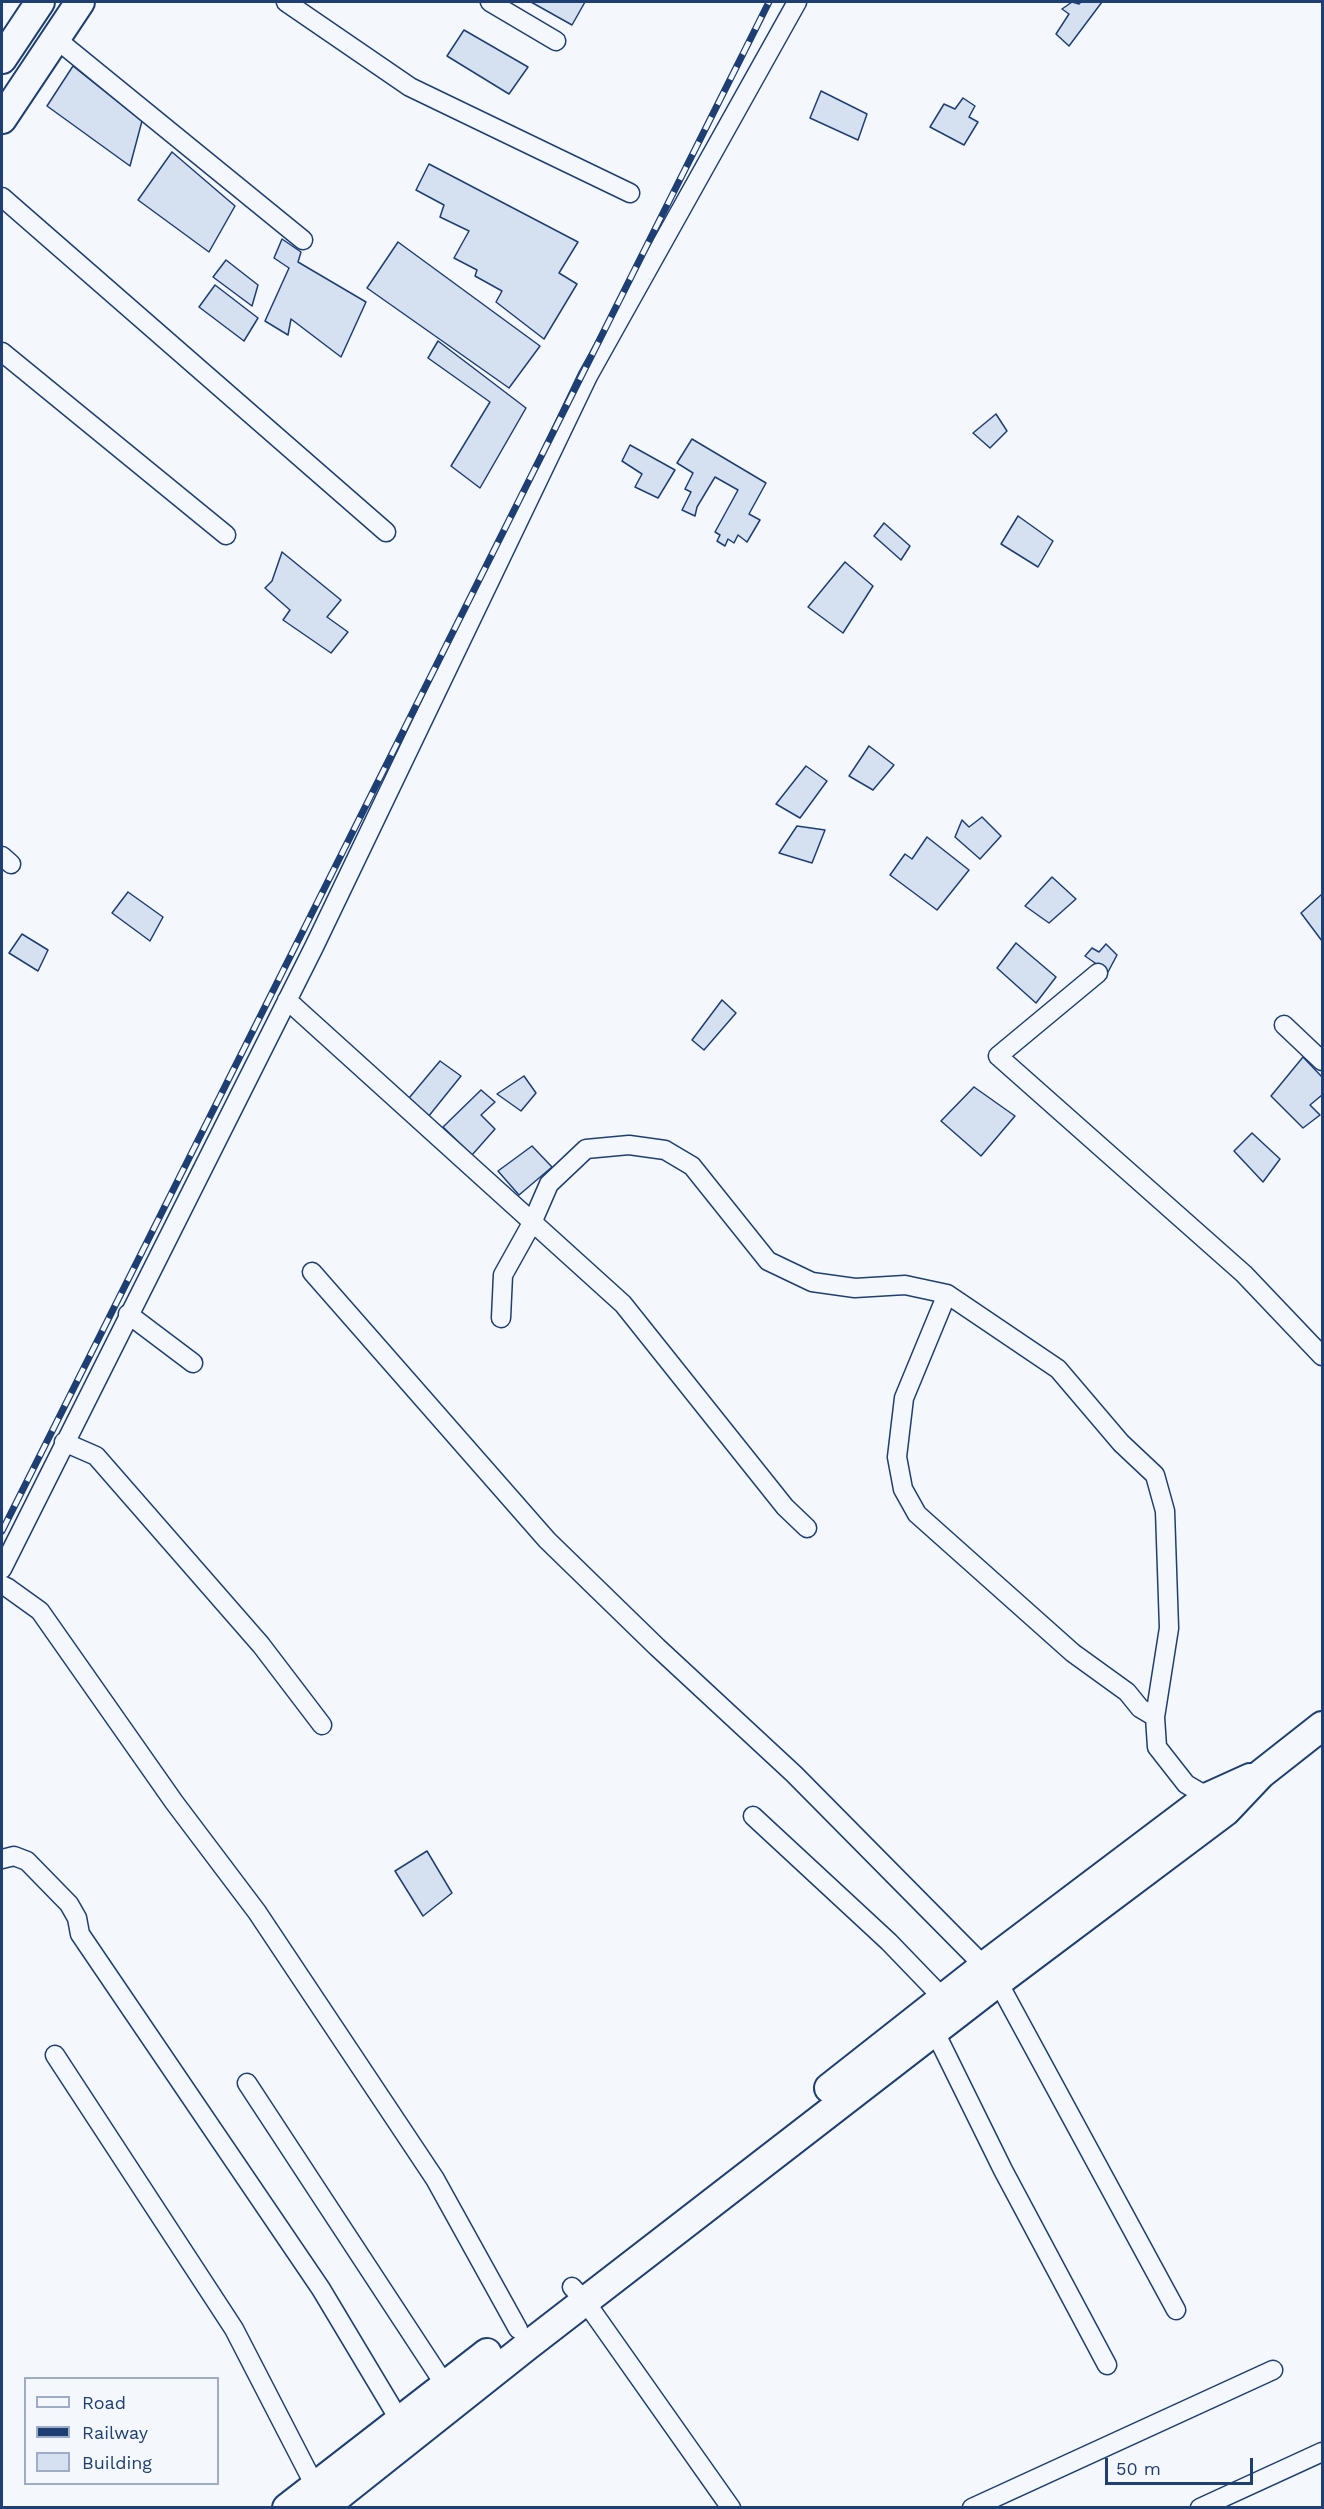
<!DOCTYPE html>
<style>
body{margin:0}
#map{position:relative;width:1324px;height:2509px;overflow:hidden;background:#f4f7fb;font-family:"Work Sans",sans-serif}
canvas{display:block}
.frame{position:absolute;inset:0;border:3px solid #1d3f73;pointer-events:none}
.legend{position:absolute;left:24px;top:2377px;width:195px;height:108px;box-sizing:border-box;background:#f4f7fb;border:2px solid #9eadc5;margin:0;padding:8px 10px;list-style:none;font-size:18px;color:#1d3f73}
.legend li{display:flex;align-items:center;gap:12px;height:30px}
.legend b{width:30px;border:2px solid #9eadc5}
.scale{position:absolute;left:1105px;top:2458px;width:148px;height:27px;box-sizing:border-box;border:3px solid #1d3f73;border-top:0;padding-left:8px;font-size:18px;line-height:21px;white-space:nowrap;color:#1d3f73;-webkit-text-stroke:4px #f4f7fb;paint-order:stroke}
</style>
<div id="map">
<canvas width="1324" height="2509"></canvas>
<div class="frame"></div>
<ul class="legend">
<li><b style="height:8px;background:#f4f7fb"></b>Road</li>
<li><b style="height:8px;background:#1d3f73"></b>Railway</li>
<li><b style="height:16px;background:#d5e0f0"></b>Building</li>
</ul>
<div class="scale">50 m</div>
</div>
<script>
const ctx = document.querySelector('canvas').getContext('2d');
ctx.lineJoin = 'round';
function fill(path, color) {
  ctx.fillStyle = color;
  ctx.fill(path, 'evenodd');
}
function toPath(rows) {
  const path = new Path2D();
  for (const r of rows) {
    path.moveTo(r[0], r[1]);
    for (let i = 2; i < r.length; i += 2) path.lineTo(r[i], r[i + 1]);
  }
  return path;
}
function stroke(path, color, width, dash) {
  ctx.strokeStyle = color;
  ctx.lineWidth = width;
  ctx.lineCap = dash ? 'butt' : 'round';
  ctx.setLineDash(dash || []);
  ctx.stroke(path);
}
const building = toPath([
 [531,2,585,2,572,25,531,2],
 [1072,2,1079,4,1081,2,1102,2,1069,46,1056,34,1069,14,1062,9,1072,2],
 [464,30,528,67,509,94,447,56,464,30],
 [73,66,142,121,130,166,47,106,73,66],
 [821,91,867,114,858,140,810,118,821,91],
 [963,98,975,106,969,117,978,122,964,145,930,127,944,104,955,109,963,98],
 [172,152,235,206,209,252,138,200,172,152],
 [429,164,578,242,559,273,577,284,544,339,496,302,502,291,475,276,477,270,454,258,469,231,440,217,444,205,416,190,429,164],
 [282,239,301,252,298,262,366,302,341,357,291,319,288,335,265,321,289,268,274,258,282,239],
 [398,242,540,346,509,388,367,288,398,242],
 [226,260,258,285,252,306,213,277,226,260],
 [215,285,258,318,244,341,199,307,215,285],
 [438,341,526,408,480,488,451,466,490,402,428,358,438,341],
 [996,414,1007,431,990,448,973,433,996,414],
 [692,439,766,483,749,514,760,520,747,542,738,535,734,543,728,539,725,546,717,541,720,535,715,532,738,490,715,477,697,507,695,516,682,510,691,492,685,489,693,473,677,463,692,439],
 [630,445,675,470,658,498,635,487,642,474,622,461,630,445],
 [1018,516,1053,541,1038,567,1001,544,1018,516],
 [884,523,910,546,901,560,874,536,884,523],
 [282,552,341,600,327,617,348,632,331,653,283,620,290,610,265,588,272,581,282,552],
 [845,562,873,586,843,633,808,607,845,562],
 [869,746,894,765,873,790,849,776,869,746],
 [806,766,827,781,800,818,776,804,806,766],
 [982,817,1001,836,980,859,955,837,962,820,969,827,982,817],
 [797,826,825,830,812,863,779,853,797,826],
 [927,837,969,870,937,910,890,875,905,854,912,859,927,837],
 [1052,877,1076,899,1049,923,1025,906,1052,877],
 [128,892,163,917,150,941,112,913,128,892],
 [1322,894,1322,941,1301,913,1322,894],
 [22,934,48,950,38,971,9,953,22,934],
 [1016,943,1056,977,1036,1003,997,968,1016,943],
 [1106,944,1117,955,1108,972,1085,956,1092,948,1099,952,1106,944],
 [722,1000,736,1013,704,1050,692,1040,722,1000],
 [1303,1057,1322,1077,1322,1095,1310,1105,1320,1115,1303,1128,1271,1096,1303,1057],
 [440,1061,461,1076,428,1117,409,1098,440,1061],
 [524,1076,536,1093,521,1111,497,1094,524,1076],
 [974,1087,1015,1116,981,1156,941,1121,974,1087],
 [481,1090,495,1102,481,1115,495,1129,472,1155,443,1127,481,1090],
 [1252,1133,1280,1159,1263,1182,1234,1151,1252,1133],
 [532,1146,552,1167,519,1195,498,1171,532,1146],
 [427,1851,452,1893,423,1916,395,1871,427,1851]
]);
fill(building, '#d5e0f0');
stroke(building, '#1d3f73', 1.5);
const minor = toPath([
 [286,2,410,87,630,193],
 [490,2,556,41],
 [55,38,303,240],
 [2,197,386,532],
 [2,352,226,535],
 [2,856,11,864],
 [1098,973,998,1056,1244,1274,1322,1356],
 [287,1000,623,1304,785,1507,807,1528],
 [1284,1025,1322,1061],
 [312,1272,547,1540,657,1647,794,1774,984,1966],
 [947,1294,904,1398,897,1457,903,1489,917,1514,1073,1653,1127,1692,1140,1708,1155,1717],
 [128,1314,193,1363],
 [501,1318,503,1275,532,1223,549,1184,586,1149,629,1145,665,1150,692,1166,768,1261,812,1282,855,1288,905,1285,947,1294,1058,1369,1121,1443,1155,1475,1165,1511,1169,1628,1155,1717,1157,1747,1186,1784,1208,1797],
 [64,1442,96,1456,261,1645,322,1725],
 [2,1569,314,947,588,376,797,2],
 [2,1585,8,1588,40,1611,174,1802,257,1912,435,2179,518,2329],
 [753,1816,889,1942,943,1998],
 [2,1859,14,1856,27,1861,69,1904,77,1918,80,1934,321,2289,400,2421],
 [998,1982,1176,2310],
 [935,2032,1003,2170,1107,2365],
 [55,2055,234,2329,315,2486],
 [247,2083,445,2385],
 [572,2287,585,2301,731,2508],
 [972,2508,1273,2370],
 [1200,2508,1322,2452]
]);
const primary = toPath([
 [2,59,40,2],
 [2,119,80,2],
 [829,2088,984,1966,1208,1797,1250,1778],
 [287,2508,487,2353],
 [323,2508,527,2346,998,1982,1226,1811,1261,1774,1322,1726]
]);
stroke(minor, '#1d3f73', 21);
stroke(primary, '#1d3f73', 32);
stroke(minor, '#f4f7fb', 18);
stroke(primary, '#f4f7fb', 28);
const rail = toPath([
 [2,1531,769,2]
]);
stroke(rail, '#1d3f73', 7);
stroke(rail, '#f4f7fb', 4.5, [14]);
</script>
